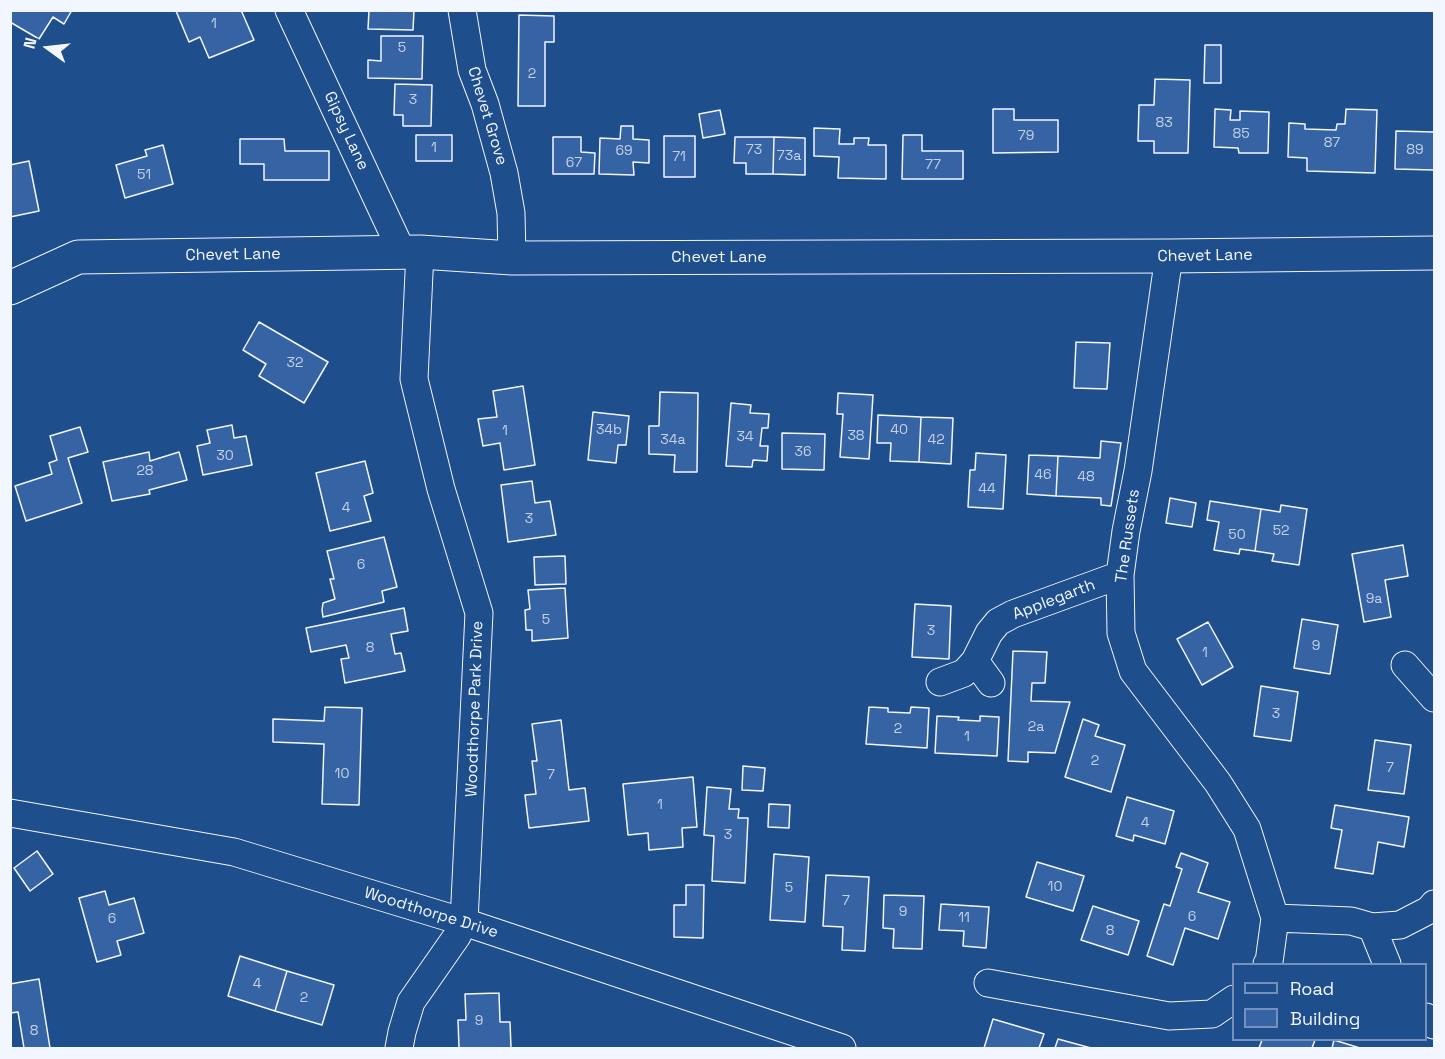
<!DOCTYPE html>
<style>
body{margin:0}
#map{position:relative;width:1445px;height:1059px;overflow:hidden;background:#1f4e8c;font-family:"Space Grotesk",sans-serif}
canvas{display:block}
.frame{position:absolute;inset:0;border:12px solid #f2f6ff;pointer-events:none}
.legend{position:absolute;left:1232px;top:963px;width:195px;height:78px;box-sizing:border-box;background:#1f4e8c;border:2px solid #7391ba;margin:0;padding:8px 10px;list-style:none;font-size:18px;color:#f2f6ff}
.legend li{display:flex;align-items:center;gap:12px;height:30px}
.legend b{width:30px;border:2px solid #7391ba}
.north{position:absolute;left:18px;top:18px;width:60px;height:60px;-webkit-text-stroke:4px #1f4e8c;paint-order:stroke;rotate:285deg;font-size:16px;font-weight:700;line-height:24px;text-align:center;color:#f2f6ff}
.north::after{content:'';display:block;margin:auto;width:21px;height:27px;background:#f2f6ff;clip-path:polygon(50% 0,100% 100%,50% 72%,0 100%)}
</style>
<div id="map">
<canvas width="1445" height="1059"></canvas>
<div class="frame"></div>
<ul class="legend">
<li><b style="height:8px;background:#1f4e8c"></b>Road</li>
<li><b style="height:16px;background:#3563a3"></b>Building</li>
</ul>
<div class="north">N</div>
</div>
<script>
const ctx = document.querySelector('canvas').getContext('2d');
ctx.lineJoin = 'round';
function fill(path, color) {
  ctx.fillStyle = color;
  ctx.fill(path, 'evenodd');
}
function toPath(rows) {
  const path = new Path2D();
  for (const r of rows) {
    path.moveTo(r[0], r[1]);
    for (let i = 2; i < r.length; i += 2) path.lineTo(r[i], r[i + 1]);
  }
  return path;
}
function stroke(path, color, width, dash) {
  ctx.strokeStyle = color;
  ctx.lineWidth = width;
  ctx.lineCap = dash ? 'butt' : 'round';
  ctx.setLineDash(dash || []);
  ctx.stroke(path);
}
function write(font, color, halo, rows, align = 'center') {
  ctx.font = font + ' "Space Grotesk",sans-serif';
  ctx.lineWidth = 4.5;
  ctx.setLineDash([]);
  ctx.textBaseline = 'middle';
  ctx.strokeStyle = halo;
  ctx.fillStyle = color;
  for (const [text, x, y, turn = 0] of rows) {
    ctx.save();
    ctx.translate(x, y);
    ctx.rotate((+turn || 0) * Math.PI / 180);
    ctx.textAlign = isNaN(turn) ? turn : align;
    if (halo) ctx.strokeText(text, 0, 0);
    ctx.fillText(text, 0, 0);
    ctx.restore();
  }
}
const building = toPath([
 [10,10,72,10,64,24,53,17,39,39,10,22,10,10],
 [241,10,254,40,209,58,200,37,189,42,176,11,241,10],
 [369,10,414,10,413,30,368,29,369,10],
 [519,15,554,16,554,42,545,42,545,106,518,106,519,15],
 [381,36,423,36,422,79,368,78,368,60,381,61,381,36],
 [1205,45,1221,45,1221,83,1204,83,1205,45],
 [1155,79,1190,80,1188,153,1154,153,1154,141,1138,141,1139,105,1154,105,1155,79],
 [395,84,432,85,431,126,403,126,403,115,394,115,395,84],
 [993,109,1014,109,1014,120,1058,120,1058,152,993,153,993,109],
 [1215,109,1231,110,1230,120,1240,120,1240,111,1269,112,1268,153,1239,153,1238,148,1214,147,1215,109],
 [1346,109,1377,110,1375,173,1307,171,1307,158,1288,157,1289,123,1305,124,1305,129,1336,130,1337,124,1345,124,1346,109],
 [720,110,725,134,703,138,699,114,720,110],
 [621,126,633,126,633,139,649,140,649,163,633,162,634,175,599,174,600,138,620,139,621,126],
 [814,128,840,129,839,144,854,144,854,138,869,138,868,145,886,145,886,179,838,178,839,157,814,156,814,128],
 [1396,131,1434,132,1434,170,1395,169,1396,131],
 [416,135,452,135,452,161,416,161,416,135],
 [903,135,922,135,922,151,963,151,963,179,902,179,903,135],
 [664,136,695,136,695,177,664,177,664,136],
 [553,137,581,137,581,152,595,153,594,174,553,174,553,137],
 [735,137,774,137,773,174,746,174,746,163,734,163,735,137],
 [774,137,805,138,805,175,773,174,774,137],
 [240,139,284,139,285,151,329,151,329,180,264,180,264,164,240,164,240,139],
 [163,145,173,184,125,198,116,165,147,156,145,150,163,145],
 [29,161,39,211,10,217,10,165,29,161],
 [259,322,328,362,304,403,259,376,266,364,243,350,259,322],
 [1076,342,1110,343,1107,389,1074,388,1076,342],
 [523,386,535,465,504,470,500,443,483,446,478,419,497,417,493,391,523,386],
 [660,392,698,393,697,472,674,472,675,455,649,454,649,426,659,426,660,392],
 [838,393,873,395,869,459,840,457,843,414,837,414,838,393],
 [731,403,751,405,750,413,769,414,768,428,762,428,760,446,768,446,767,461,753,460,752,467,726,466,731,403],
 [593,412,629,416,626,445,618,445,616,463,588,460,593,412],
 [878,415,921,417,919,462,890,461,891,443,877,443,878,415],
 [921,417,953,418,951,464,919,462,921,417],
 [232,425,234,438,246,436,252,465,203,475,197,446,210,443,207,430,232,425],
 [80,427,88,452,68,458,82,503,26,521,15,486,52,474,49,463,57,460,50,436,80,427],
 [782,433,825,434,824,470,782,469,782,433],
 [1101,441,1121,443,1111,506,1101,505,1101,498,1056,496,1058,456,1100,458,1101,441],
 [149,452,150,461,179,452,187,480,149,490,150,494,112,501,103,462,149,452],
 [976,453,1006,455,1003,509,968,507,970,470,975,470,976,453],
 [1029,455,1058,456,1056,496,1027,494,1029,455],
 [365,461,373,493,364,496,371,521,330,531,316,473,365,461],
 [532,481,535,503,550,501,556,535,508,542,501,485,532,481],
 [1170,498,1196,503,1192,527,1166,523,1170,498],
 [1210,501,1261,509,1255,551,1240,549,1239,554,1214,550,1219,522,1207,520,1210,501],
 [1281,505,1307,509,1299,565,1272,561,1274,554,1255,551,1261,509,1280,512,1281,505],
 [384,537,397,587,382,591,384,602,323,617,322,610,323,603,335,599,330,579,334,579,327,551,384,537],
 [1403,545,1408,576,1385,580,1391,617,1364,622,1352,554,1403,545],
 [565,556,566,584,535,585,534,557,565,556],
 [565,588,568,638,532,641,532,630,526,630,525,610,530,609,528,590,565,588],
 [915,604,951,606,949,659,912,657,915,604],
 [404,608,408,631,391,634,395,654,401,653,405,671,345,683,341,659,349,658,346,645,311,652,306,628,404,608],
 [1302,619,1338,625,1330,674,1294,668,1302,619],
 [1208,622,1233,667,1202,685,1177,639,1208,622],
 [1013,651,1047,652,1045,683,1032,683,1031,701,1070,702,1055,753,1028,752,1028,762,1008,761,1013,651],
 [1261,686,1298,692,1291,741,1254,736,1261,686],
 [325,707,362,708,359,805,322,804,324,744,273,742,273,719,324,721,325,707],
 [869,707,888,708,888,712,910,713,911,707,929,708,927,748,866,744,869,707],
 [937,716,959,717,958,720,980,721,980,716,999,717,997,756,935,753,937,716],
 [1083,719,1099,725,1095,736,1125,745,1111,792,1065,777,1083,719],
 [561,720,569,790,585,788,589,821,529,828,525,795,536,794,532,761,537,761,532,724,561,720],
 [1375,740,1411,745,1404,794,1368,790,1375,740],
 [743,766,765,768,763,791,742,790,743,766],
 [693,777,697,827,682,828,683,847,649,850,648,833,628,835,623,784,693,777],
 [707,787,731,789,729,809,739,809,738,818,748,818,745,883,712,881,714,836,704,835,707,787],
 [1127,797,1174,811,1165,844,1134,835,1133,841,1116,836,1127,797],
 [769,804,790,805,789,828,768,827,769,804],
 [1335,805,1409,817,1404,847,1378,842,1373,874,1335,868,1342,830,1331,828,1335,805],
 [37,851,53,874,30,891,14,868,37,851],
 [1181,853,1208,863,1198,892,1230,902,1218,939,1185,928,1173,965,1147,956,1164,904,1170,906,1182,869,1176,867,1181,853],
 [774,854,809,857,805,922,770,920,774,854],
 [1037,862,1084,876,1073,911,1026,897,1037,862],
 [826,875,869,877,865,951,842,950,843,927,823,926,826,875],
 [686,885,704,885,703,938,674,937,674,905,686,905,686,885],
 [105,891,109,905,134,898,144,933,117,941,121,955,97,962,79,898,105,891],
 [884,895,924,896,922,949,893,948,894,929,883,928,884,895],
 [941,904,989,907,986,948,963,946,964,931,939,930,941,904],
 [1093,906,1139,921,1128,955,1081,940,1093,906],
 [240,956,287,971,275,1011,228,996,240,956],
 [287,971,334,985,322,1025,275,1011,287,971],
 [39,979,50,1048,24,1048,18,1012,10,1013,10,984,39,979],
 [499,993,500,1022,510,1022,511,1048,459,1048,458,1020,466,1020,465,994,499,993],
 [993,1019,1044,1034,1039,1048,984,1048,993,1019],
 [1058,1039,1091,1048,1055,1048,1058,1039],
 [1262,1040,1315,1040,1312,1048,1259,1048,1262,1040],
 [1334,1040,1360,1048,1332,1048,1334,1040]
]);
fill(building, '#3563a3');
stroke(building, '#f2f6ff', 1.5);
const minor = toPath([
 [289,10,402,252],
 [462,10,472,70,485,104,504,173,511,213,512,258],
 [1169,256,1138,471,1126,531,1120,575,1121,633,1133,671,1218,783,1247,829,1275,918,1269,962,1267,964],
 [975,661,991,683],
 [1405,665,1434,698],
 [940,682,964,673,975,661,989,633,998,622,1013,614,1120,575],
 [10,813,234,852,464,922,842,1048],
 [1275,918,1351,921,1372,927,1400,925,1429,910,1434,904],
 [1372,927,1387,964],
 [988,983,1169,1016,1212,1014,1234,999],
 [1426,1017,1434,1025],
 [399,1048,402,1032,411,1002,457,936,464,922,479,613,441,489,414,379,420,252]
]);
const secondary = toPath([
 [10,288,78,257,420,252,512,258,1169,256,1434,253]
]);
stroke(minor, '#f2f6ff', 29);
stroke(secondary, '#f2f6ff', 35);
stroke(minor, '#1f4e8c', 27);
stroke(secondary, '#1f4e8c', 33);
write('14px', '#c3d1e8', null, [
 ["1",214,24],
 ["5",402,48],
 ["2",532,74],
 ["3",413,100],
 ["83",1164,123],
 ["85",1241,134],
 ["79",1026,136],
 ["87",1332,143],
 ["1",434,148],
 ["73",754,150],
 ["89",1415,150],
 ["69",624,151],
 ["73a",789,156],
 ["71",679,157],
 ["67",574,163],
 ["77",933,165],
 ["51",144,175],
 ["32",295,363],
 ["34b",609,430],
 ["40",899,430],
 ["1",505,431],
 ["38",856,436],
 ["34",745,437],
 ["34a",673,440],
 ["42",936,440],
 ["36",803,452],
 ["30",225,456],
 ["28",145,471],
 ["46",1043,475],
 ["48",1086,477],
 ["44",987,489],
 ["4",346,508],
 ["3",529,519],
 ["52",1281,531],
 ["50",1237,535],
 ["6",361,565],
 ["9a",1374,599],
 ["5",546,620],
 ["3",931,631],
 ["9",1316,646],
 ["8",370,648],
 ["1",1205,653],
 ["3",1276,714],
 ["2a",1036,727],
 ["2",898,729],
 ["1",967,737],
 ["2",1095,761],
 ["7",1390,768],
 ["10",342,774],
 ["7",551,775],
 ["1",660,805],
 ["4",1145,823],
 ["3",728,835],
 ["10",1055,887],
 ["5",789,888],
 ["7",846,901],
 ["9",903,912],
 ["6",1192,917],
 ["11",964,918],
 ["6",112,919],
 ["8",1110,931],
 ["4",257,984],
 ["2",304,998],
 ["9",479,1021],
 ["8",34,1031]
]);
write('16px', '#f2f6ff', '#1f4e8c', [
 ["Chevet Grove",487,116,73],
 ["Gipsy Lane",346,131,65],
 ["Chevet Lane",233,255,-1],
 ["Chevet Lane",1205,256,-1],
 ["Chevet Lane",719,258],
 ["The Russets",1128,536,-82],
 ["Applegarth",1054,600,-21],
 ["Woodthorpe Park Drive",475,709,-88],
 ["Woodthorpe Drive",431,913,17]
]);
</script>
